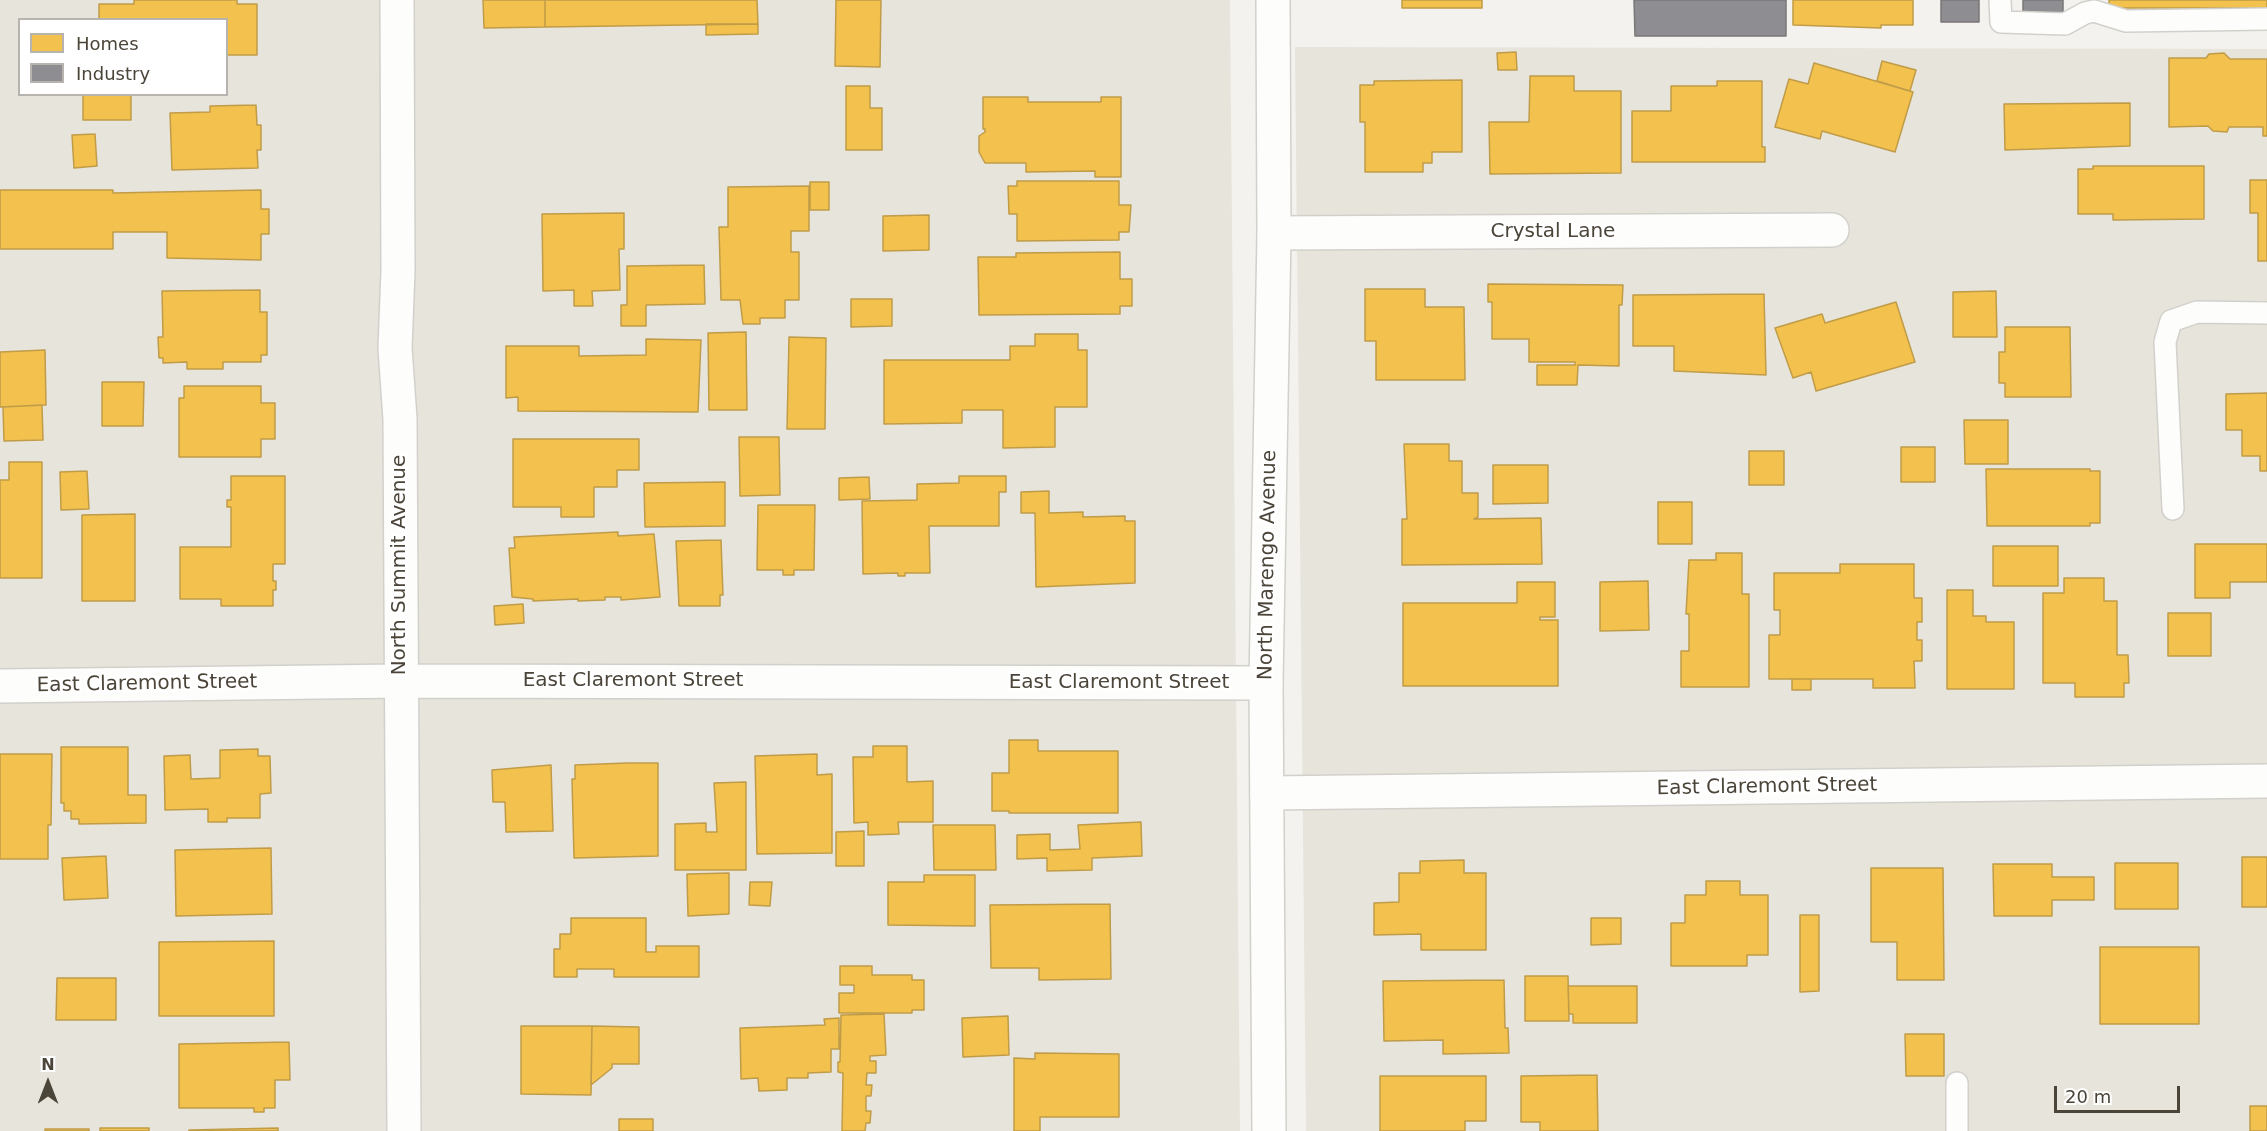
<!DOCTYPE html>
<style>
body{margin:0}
#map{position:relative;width:2267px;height:1131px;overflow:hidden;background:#f4f2ee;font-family:"DejaVu Sans",sans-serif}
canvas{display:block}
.legend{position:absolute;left:18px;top:18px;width:210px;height:78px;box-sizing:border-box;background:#fff;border:2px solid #b7b4b0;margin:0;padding:8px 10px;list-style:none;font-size:18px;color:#4b4439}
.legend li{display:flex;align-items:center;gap:12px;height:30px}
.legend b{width:30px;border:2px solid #b7b4b0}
.north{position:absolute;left:18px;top:1053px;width:60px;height:60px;-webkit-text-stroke:4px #fff;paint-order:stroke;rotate:0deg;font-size:16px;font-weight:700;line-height:24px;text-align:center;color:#4b4439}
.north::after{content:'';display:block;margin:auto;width:21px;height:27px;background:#4b4439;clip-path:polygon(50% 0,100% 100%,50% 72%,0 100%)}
.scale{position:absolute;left:2054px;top:1086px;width:126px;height:27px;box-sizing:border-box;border:3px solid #4b4439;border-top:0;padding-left:8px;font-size:18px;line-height:21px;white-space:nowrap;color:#4b4439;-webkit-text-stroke:4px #fff;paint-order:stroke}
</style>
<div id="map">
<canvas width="2267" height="1131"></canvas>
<ul class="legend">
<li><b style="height:16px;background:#f2c14e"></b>Homes</li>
<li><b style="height:16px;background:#8d8d92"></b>Industry</li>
</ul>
<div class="north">N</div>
<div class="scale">20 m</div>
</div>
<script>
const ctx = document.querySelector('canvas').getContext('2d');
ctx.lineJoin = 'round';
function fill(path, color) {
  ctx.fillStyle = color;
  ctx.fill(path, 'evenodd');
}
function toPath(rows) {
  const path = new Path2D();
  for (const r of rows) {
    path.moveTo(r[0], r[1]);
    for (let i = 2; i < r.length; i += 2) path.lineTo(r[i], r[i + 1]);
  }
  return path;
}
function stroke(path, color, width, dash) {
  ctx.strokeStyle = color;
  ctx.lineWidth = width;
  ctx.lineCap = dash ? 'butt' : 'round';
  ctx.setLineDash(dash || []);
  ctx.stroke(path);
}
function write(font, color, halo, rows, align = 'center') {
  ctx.font = font + ' "DejaVu Sans",sans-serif';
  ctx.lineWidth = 6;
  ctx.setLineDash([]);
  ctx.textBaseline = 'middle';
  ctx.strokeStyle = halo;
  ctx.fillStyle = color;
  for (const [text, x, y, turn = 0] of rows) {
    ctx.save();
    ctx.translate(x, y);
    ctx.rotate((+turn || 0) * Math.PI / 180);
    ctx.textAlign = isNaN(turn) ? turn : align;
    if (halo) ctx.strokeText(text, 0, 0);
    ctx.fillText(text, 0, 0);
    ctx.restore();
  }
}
fill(toPath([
 [0,0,1230,0,1240,1131,0,1131],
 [20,20,226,20,226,94,20,94],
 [1295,47,2267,49,2267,1131,1306,1131]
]), '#e7e4dc');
const homes = toPath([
 [134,0,237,0,237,4,257,4,257,55,226,55,226,20,99,20,99,4,134,4,134,0],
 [483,0,545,0,545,27,484,28,483,0],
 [545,0,757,0,758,24,545,27,545,0],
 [836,0,881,0,880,67,835,66,836,0],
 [1402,0,1482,0,1482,8,1402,8,1402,0],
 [1793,0,1913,0,1913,25,1881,25,1881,28,1793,25,1793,0],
 [2109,0,2267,0,2267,8,2109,8,2109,0],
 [706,24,758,24,758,34,706,35,706,24],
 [1516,52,1517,70,1498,70,1497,53,1516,52],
 [2224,53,2230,59,2267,59,2267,136,2263,136,2263,127,2229,127,2227,132,2213,131,2208,126,2169,127,2169,58,2206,58,2209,54,2224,53],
 [1882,61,1916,70,1910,91,1877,81,1882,61],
 [1814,63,1913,92,1895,152,1822,131,1820,139,1775,127,1789,79,1808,84,1814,63],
 [1530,76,1574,76,1574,91,1621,91,1621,173,1490,174,1489,122,1529,122,1530,76],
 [1462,80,1462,152,1432,152,1432,163,1423,163,1423,172,1365,172,1365,122,1360,122,1360,85,1374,85,1374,81,1462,80],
 [1717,81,1762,81,1762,147,1765,147,1765,162,1632,162,1632,111,1671,111,1671,86,1717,86,1717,81],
 [846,86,870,86,870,108,882,108,882,150,846,150,846,86],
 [83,94,131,94,131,120,83,120,83,94],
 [983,97,1028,97,1028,102,1101,102,1101,97,1121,97,1121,177,1095,177,1095,171,1026,172,1026,163,985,163,979,152,979,136,985,132,985,129,983,129,983,97],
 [2130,103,2130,146,2005,150,2004,104,2130,103],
 [256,105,257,125,261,125,261,150,257,150,258,168,172,170,170,113,210,112,210,106,256,105],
 [95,134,97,166,74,168,72,135,95,134],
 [2093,166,2204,166,2204,219,2113,220,2113,214,2078,214,2078,169,2093,169,2093,166],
 [2250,180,2267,180,2267,261,2258,261,2258,213,2250,213,2250,180],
 [1017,181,1119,181,1119,205,1131,205,1129,232,1119,232,1119,240,1017,241,1017,214,1009,214,1008,186,1017,186,1017,181],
 [810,182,829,182,829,210,810,210,810,182],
 [809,186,809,231,791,231,791,252,799,252,799,300,785,300,785,318,760,318,760,324,743,324,740,300,721,300,719,227,728,227,728,187,809,186],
 [0,190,113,190,113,193,261,190,261,209,269,209,269,234,261,234,261,260,167,258,167,232,113,232,113,249,0,249,0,190],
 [624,213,624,249,619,249,620,290,592,291,593,306,574,306,574,290,543,291,542,214,624,213],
 [929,215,929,250,883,251,883,216,929,215],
 [1120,252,1120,279,1132,279,1132,306,1120,306,1120,314,979,315,978,257,1016,257,1016,253,1120,252],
 [704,265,705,304,646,305,646,326,621,326,621,305,627,305,627,266,704,265],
 [1488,284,1623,285,1622,305,1619,305,1619,366,1578,365,1577,385,1537,385,1537,365,1575,365,1575,362,1529,362,1529,339,1492,339,1492,302,1488,302,1488,284],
 [1365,289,1425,289,1425,307,1464,307,1465,380,1376,380,1376,341,1365,341,1365,289],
 [260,290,260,312,267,312,267,355,261,355,261,362,223,362,223,369,187,369,187,362,163,363,163,358,159,358,158,337,163,337,162,291,260,290],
 [1996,291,1997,337,1953,337,1953,292,1996,291],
 [1764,294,1766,375,1674,371,1674,346,1633,346,1633,295,1764,294],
 [851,299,892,299,892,326,851,327,851,299],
 [1896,302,1915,362,1816,391,1811,372,1793,378,1775,328,1822,314,1825,323,1896,302],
 [2005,327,2070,327,2071,397,2005,397,2005,383,1999,383,1999,352,2005,352,2005,327],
 [746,332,747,410,709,410,708,333,746,332],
 [1035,334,1078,334,1078,350,1087,350,1087,407,1055,407,1055,447,1003,448,1003,410,962,410,962,423,884,424,884,360,1010,360,1010,346,1035,346,1035,334],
 [789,337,826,338,825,429,787,429,789,337],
 [646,339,701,340,698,412,518,411,518,397,506,398,506,346,579,346,579,356,646,355,646,339],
 [45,350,46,405,0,407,0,352,45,350],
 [102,382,144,382,143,426,102,426,102,382],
 [184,386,261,386,261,403,275,403,275,439,261,439,261,457,179,457,179,398,184,398,184,386],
 [2267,393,2267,471,2260,471,2260,456,2242,456,2242,430,2226,430,2226,394,2267,393],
 [42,405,43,440,4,441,3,407,42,405],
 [1964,420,2008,420,2008,464,1965,464,1964,420],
 [739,437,779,437,780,495,740,496,739,437],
 [513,439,639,439,639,470,617,470,617,487,594,487,594,517,561,517,561,507,513,507,513,439],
 [1404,444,1449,444,1449,461,1462,461,1462,493,1478,493,1478,517,1474,519,1541,518,1542,564,1402,565,1402,519,1407,519,1404,444],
 [1901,447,1935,447,1935,482,1901,482,1901,447],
 [1749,451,1784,451,1784,485,1749,485,1749,451],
 [9,462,42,462,42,578,0,578,0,480,9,480,9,462],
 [1493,465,1548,465,1548,503,1493,504,1493,465],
 [1986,469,2090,469,2090,471,2100,471,2100,523,2090,523,2090,526,1987,526,1986,469],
 [87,471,89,509,61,510,60,472,87,471],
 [231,476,285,476,285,564,273,564,273,581,276,581,276,590,273,590,273,606,221,606,221,599,180,599,180,547,231,547,231,507,227,507,227,500,231,500,231,476],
 [959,476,1006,476,1006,492,999,492,999,526,929,526,930,573,905,573,905,576,898,576,898,573,863,574,862,501,917,500,917,484,959,483,959,476],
 [869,477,870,499,839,500,839,478,869,477],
 [725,482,725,526,645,527,644,483,725,482],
 [1049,491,1049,513,1083,512,1083,517,1125,516,1125,521,1135,521,1135,583,1036,587,1035,513,1021,513,1021,492,1049,491],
 [1658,502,1692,502,1692,544,1658,544,1658,502],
 [758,505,815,505,814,570,794,570,794,575,783,575,783,570,757,570,758,505],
 [135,514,135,601,82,601,82,515,135,514],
 [618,532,618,536,654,534,660,597,621,600,621,597,605,597,605,600,578,601,578,599,533,601,533,599,512,597,509,548,515,548,514,537,618,532],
 [721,540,723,595,720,595,720,606,679,606,676,541,721,540],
 [2195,544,2267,544,2267,582,2230,582,2230,598,2195,598,2195,544],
 [1993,546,2058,546,2058,586,1993,586,1993,546],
 [1716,553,1742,553,1742,594,1749,594,1749,687,1681,687,1681,651,1689,651,1689,614,1686,614,1689,560,1716,560,1716,553],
 [1840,564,1914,564,1914,598,1922,598,1922,622,1917,622,1917,640,1922,640,1922,661,1914,661,1915,688,1873,688,1873,679,1769,679,1769,635,1780,635,1780,610,1774,610,1774,573,1840,573,1840,564],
 [2064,578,2104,578,2104,601,2117,601,2117,655,2128,655,2129,683,2124,683,2124,697,2075,697,2075,683,2043,683,2043,593,2064,593,2064,578],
 [1648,581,1649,630,1600,631,1600,582,1648,581],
 [1517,582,1555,582,1555,617,1540,617,1540,620,1558,620,1558,686,1403,686,1403,603,1517,603,1517,582],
 [1947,590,1973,590,1973,616,1986,616,1986,622,2014,622,2014,689,1947,689,1947,590],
 [523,604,524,623,495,625,494,606,523,604],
 [2168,613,2211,613,2211,656,2168,656,2168,613],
 [1792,679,1811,679,1811,690,1792,690,1792,679],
 [1009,740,1038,740,1038,751,1118,751,1118,813,1009,813,1009,811,992,811,992,773,1009,773,1009,740],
 [873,746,907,746,907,782,933,781,933,822,898,822,899,834,868,835,868,822,854,823,853,757,873,757,873,746],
 [61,747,128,747,128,795,146,795,146,823,79,824,79,819,71,819,71,811,64,811,64,803,61,803,61,747],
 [258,749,258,756,270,756,271,793,260,794,260,818,227,818,227,822,208,822,208,809,165,810,164,756,190,755,191,779,220,778,220,750,258,749],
 [0,754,52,754,51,825,48,825,48,859,0,859,0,754],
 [817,754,817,775,832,774,832,853,757,854,755,756,817,754],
 [627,763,658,763,658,856,574,858,572,779,575,779,575,765,627,763],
 [551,765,553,831,506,832,505,802,493,802,492,770,551,765],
 [746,782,746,870,675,870,675,824,706,823,706,832,717,832,714,783,746,782],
 [1141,822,1142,856,1092,858,1092,870,1047,871,1047,858,1017,859,1017,835,1050,834,1050,850,1080,849,1078,825,1141,822],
 [933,825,995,825,996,870,934,870,933,825],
 [864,831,864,866,836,866,836,832,864,831],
 [271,848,272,914,176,916,175,850,271,848],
 [106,856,108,898,64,900,62,858,106,856],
 [2242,857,2267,857,2267,907,2242,907,2242,857],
 [1464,860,1464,873,1486,873,1486,950,1421,950,1421,934,1374,935,1374,903,1399,902,1399,873,1420,873,1420,861,1464,860],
 [2115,863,2178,863,2178,909,2115,909,2115,863],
 [1993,864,2052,864,2052,877,2094,877,2094,900,2052,900,2052,916,1994,916,1993,864],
 [1871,868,1943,868,1944,980,1897,980,1897,942,1871,942,1871,868],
 [729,873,729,914,688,916,687,874,729,873],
 [924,875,975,875,975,926,888,925,888,882,924,882,924,875],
 [1706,881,1740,881,1740,895,1768,895,1768,955,1747,955,1747,966,1671,966,1671,923,1685,923,1685,895,1706,895,1706,881],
 [750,882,772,882,770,906,749,905,750,882],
 [1110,904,1111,979,1039,980,1039,968,991,968,990,905,1110,904],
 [1800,915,1819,915,1819,991,1800,992,1800,915],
 [571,918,646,918,646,952,656,952,656,946,699,946,699,977,614,977,614,969,577,969,577,977,554,977,554,949,560,949,560,934,571,934,571,918],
 [1591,918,1621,918,1621,944,1591,945,1591,918],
 [274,941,274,1016,159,1016,159,942,274,941],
 [2100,947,2199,947,2199,1024,2100,1024,2100,947],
 [840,966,872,966,872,975,912,975,912,980,924,980,924,1010,912,1010,912,1013,839,1013,839,993,854,993,854,985,840,985,840,966],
 [1525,976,1568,976,1569,1021,1525,1021,1525,976],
 [57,978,116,978,116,1020,56,1020,57,978],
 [1504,980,1505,1028,1508,1028,1509,1053,1443,1054,1443,1040,1384,1041,1383,981,1504,980],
 [1568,986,1637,986,1637,1023,1573,1023,1573,1014,1569,1014,1568,986],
 [884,1014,886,1055,870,1056,870,1061,876,1061,876,1073,867,1073,866,1085,872,1085,871,1096,866,1096,866,1111,871,1111,870,1123,866,1123,865,1131,842,1131,843,1073,838,1072,838,1062,840,1062,841,1015,884,1014],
 [1008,1016,1009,1055,963,1057,962,1018,1008,1016],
 [839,1018,839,1049,831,1049,831,1072,808,1073,808,1078,787,1078,787,1090,759,1091,758,1078,741,1079,740,1028,825,1025,824,1019,839,1018],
 [521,1026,592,1026,591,1095,521,1094,521,1026],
 [592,1026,639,1027,639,1064,612,1064,612,1068,591,1085,592,1026],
 [1905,1034,1944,1034,1944,1076,1906,1076,1905,1034],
 [289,1042,290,1080,275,1080,275,1108,264,1108,264,1112,254,1112,254,1108,179,1108,179,1044,289,1042],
 [1035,1053,1119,1054,1119,1117,1040,1117,1040,1131,1014,1131,1014,1058,1035,1059,1035,1053],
 [1597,1075,1598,1131,1540,1131,1540,1122,1521,1122,1521,1076,1597,1075],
 [1380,1076,1486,1076,1486,1121,1465,1121,1465,1131,1380,1131,1380,1076],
 [2250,1106,2267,1106,2267,1131,2250,1131,2250,1106],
 [619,1119,653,1119,653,1131,619,1131,619,1119],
 [100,1128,149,1128,149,1131,100,1131,100,1128],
 [278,1128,278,1131,189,1131,189,1130,278,1128],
 [45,1129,89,1129,89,1131,45,1131,45,1129]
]);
fill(homes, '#f2c14e');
stroke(homes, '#c09c48', 1.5);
const industry = toPath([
 [1634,0,1786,0,1786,36,1635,36,1634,0],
 [1941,0,1979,0,1979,22,1941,22,1941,0],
 [2023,0,2063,0,2063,15,2023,15,2023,0]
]);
fill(industry, '#8d8d92');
stroke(industry, '#797777', 1.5);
const service = toPath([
 [2000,0,2001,22,2065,24,2085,13,2094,11,2126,21,2267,19],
 [2173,509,2165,342,2171,321,2197,312,2267,313],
 [1957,1131,1957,1083]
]);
const minor = toPath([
 [397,0,398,271,395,348,400,419,404,1131],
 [1274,233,1832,230],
 [0,686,400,681,1266,683],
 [1267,793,2267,781]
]);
const tertiary = toPath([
 [1269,1131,1266,683,1274,233,1273,0]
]);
stroke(service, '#d2d0cb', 24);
stroke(minor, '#d2d0cb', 36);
stroke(tertiary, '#d2d0cb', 36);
stroke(service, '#fdfdfc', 21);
stroke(minor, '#fdfdfc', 33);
stroke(tertiary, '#fdfdfc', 33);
write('20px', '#4b4439', '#fff', [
 ["Crystal Lane",1553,232],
 ["North Summit Avenue",400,565,-90],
 ["North Marengo Avenue",1268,565,-89],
 ["East Claremont Street",633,681],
 ["East Claremont Street",1119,683],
 ["East Claremont Street",147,684,-1],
 ["East Claremont Street",1767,787,-1]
]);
</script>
